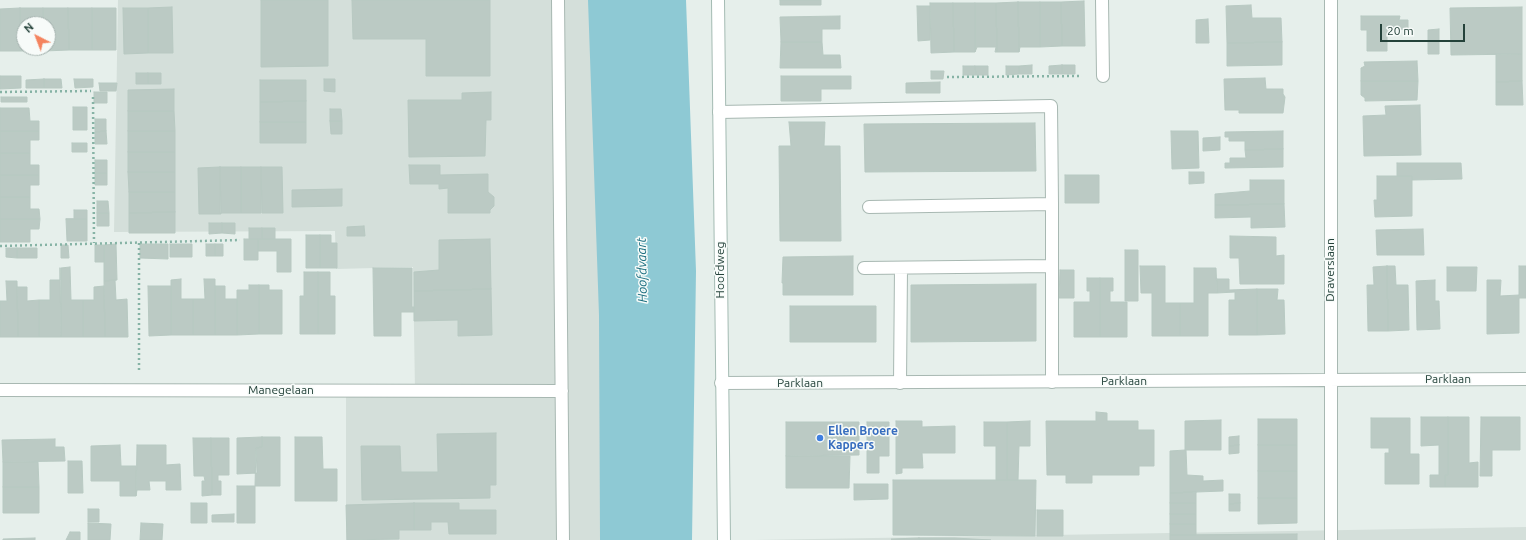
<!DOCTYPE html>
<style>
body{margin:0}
#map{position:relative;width:1526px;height:540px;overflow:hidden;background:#e6efeb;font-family:Ubuntu,sans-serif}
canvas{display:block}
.north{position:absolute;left:16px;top:16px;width:40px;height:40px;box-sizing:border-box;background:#f7fbf9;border:1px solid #a3b1ad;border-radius:50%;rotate:318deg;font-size:11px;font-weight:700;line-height:16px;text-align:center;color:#24423a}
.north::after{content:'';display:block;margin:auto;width:14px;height:18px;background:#f4845f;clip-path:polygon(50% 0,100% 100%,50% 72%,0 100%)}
.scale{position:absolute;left:1380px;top:24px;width:85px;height:18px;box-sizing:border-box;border:2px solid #24423a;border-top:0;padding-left:5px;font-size:12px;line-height:14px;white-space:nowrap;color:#24423a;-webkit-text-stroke:3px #f7fbf9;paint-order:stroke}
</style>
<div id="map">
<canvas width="1526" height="540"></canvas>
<div class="north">N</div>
<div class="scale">20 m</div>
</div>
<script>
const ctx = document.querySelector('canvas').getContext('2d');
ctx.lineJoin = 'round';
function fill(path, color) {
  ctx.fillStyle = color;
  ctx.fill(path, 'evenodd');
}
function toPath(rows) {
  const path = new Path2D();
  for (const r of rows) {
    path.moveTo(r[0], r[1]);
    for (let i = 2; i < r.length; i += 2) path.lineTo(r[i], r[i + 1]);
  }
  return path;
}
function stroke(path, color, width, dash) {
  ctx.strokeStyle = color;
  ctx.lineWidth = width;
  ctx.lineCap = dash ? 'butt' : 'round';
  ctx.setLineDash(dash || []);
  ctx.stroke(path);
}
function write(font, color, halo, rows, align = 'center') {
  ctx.font = font + ' Ubuntu,sans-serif';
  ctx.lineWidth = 3;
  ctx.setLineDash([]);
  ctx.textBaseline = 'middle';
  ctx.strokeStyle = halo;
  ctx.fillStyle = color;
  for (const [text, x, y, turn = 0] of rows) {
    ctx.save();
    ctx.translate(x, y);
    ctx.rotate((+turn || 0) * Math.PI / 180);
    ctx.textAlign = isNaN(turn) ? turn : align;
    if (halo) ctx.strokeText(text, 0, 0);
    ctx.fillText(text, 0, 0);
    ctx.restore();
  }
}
fill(toPath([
 [118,0,637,0,652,540,346,540,346,391,415,391,413,267,336,269,335,231,114,232],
 [1526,527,1526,540,755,540]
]), '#d4dfda');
fill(toPath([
 [588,0,686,0,696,271,692,540,600,540,599,315]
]), '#8ec9d4');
const building = toPath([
 [261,0,328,0,328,66,261,67,261,0],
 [352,0,490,0,490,76,426,76,426,39,353,39,352,0],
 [780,0,821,0,821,5,780,5,780,0],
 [1084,1,1085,46,1062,46,1061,2,1084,1],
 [1018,2,1019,52,997,52,996,3,1018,2],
 [1018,2,1040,2,1040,47,1020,47,1019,52,1018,2],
 [1040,2,1061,2,1062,46,1040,47,1040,2],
 [930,3,953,3,954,52,931,53,930,3],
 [953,3,975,3,975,52,954,52,953,3],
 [975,3,996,3,997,52,995,52,996,47,977,47,975,52,975,3],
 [1251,5,1252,18,1281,18,1282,42,1227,43,1226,6,1251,5],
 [917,6,930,6,930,40,918,41,917,6],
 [172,7,173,53,148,53,148,8,172,7],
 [1522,7,1522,54,1451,55,1450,8,1522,7],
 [20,8,20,51,0,51,0,9,20,8],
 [20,8,43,8,43,24,24,24,24,48,44,48,44,51,20,51,20,8],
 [43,8,68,8,69,50,44,51,44,48,48,48,48,24,43,24,43,8],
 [68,8,92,8,92,50,69,50,68,8],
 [92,8,116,8,116,50,92,50,92,8],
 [123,8,148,8,148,53,124,54,123,8],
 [840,16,840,29,822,29,822,42,781,42,780,17,840,16],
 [1361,16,1400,16,1399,20,1408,20,1408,29,1387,30,1387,51,1367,51,1367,30,1361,30,1361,16],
 [1208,19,1209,43,1196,43,1196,20,1208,19],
 [1439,29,1439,54,1428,54,1428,30,1439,29],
 [781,42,822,42,823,55,840,55,841,68,780,68,781,42],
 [1282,42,1282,65,1227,66,1227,43,1282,42],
 [1496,54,1522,54,1522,81,1496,82,1496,54],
 [1417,61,1418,81,1361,81,1361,68,1365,66,1364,62,1417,61],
 [1032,65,1032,74,1019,74,1019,66,1032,65],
 [1062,65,1062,74,1049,74,1049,66,1062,65],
 [1062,65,1075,65,1075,74,1062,74,1062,65],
 [963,66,975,66,976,75,963,75,963,66],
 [975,66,988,66,988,75,976,75,975,66],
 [1006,66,1019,66,1019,74,1006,75,1006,66],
 [931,71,944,71,943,79,931,79,931,71],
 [136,73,148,73,148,84,136,84,136,73],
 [148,73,161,73,161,84,148,84,148,73],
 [0,76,21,76,21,88,0,89,0,76],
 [781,76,851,76,851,89,821,89,821,101,781,101,781,76],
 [1265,78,1266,89,1283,89,1283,94,1285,97,1283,113,1239,113,1239,110,1225,110,1224,79,1265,78],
 [44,79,61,79,62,88,44,88,44,79],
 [44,79,44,88,26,88,26,80,44,79],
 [74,79,93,79,93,87,75,88,74,79],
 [324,79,335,79,335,92,324,91,324,79],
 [260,80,306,80,306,101,260,102,260,80],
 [1361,81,1418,81,1417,100,1365,101,1365,98,1361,95,1361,81],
 [1522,81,1523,105,1496,105,1496,82,1522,81],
 [940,82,940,93,906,93,906,83,940,82],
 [99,83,117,83,116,91,100,91,99,83],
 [174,89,174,111,128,111,128,90,174,89],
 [94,92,107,92,107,103,94,103,94,92],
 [491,92,491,120,486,120,485,156,409,157,408,100,462,100,462,93,491,92],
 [1,97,27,97,27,102,1,102,1,97],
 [306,101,306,122,260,122,260,102,306,101],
 [1420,105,1421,155,1364,156,1363,116,1386,115,1385,106,1420,105],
 [73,107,87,107,87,130,73,130,73,107],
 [0,108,29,108,30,121,39,121,39,131,0,131,0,108],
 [330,109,341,109,342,121,330,121,330,109],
 [128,111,174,111,175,131,128,131,128,111],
 [95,119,106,119,106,131,95,132,95,119],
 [330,121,342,121,342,134,331,134,330,121],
 [260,122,306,122,306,143,260,143,260,122],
 [789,122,825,122,824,146,840,146,841,241,780,241,779,146,791,146,789,122],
 [1035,123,1036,171,865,172,864,124,1035,123],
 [0,131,39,131,39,140,30,140,30,153,0,153,0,131],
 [106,131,107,144,95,144,95,132,106,131],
 [128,131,175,131,175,152,128,152,128,131],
 [1171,131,1198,131,1199,168,1172,169,1171,131],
 [1283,131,1283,149,1245,150,1245,141,1229,141,1229,137,1225,137,1225,132,1283,131],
 [1220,137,1220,150,1203,151,1203,138,1220,137],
 [72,143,87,143,87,152,72,152,72,143],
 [1283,149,1283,167,1225,168,1225,163,1230,163,1230,158,1246,158,1245,150,1283,149],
 [128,152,175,152,175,172,128,172,128,152],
 [0,153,30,153,30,165,39,165,39,175,0,175,0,153],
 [95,160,107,160,107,173,95,173,95,160],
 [1397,163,1461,163,1462,179,1412,180,1412,176,1397,176,1397,163],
 [409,165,440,165,440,175,488,174,488,192,494,197,494,206,490,210,490,213,448,213,448,188,439,189,439,184,410,184,409,165],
 [220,167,241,167,241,213,220,213,220,167],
 [220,167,221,214,199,214,198,168,220,167],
 [241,167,261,167,261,213,241,213,241,167],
 [261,167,282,167,283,213,262,213,261,167],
 [128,172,175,172,175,192,129,192,128,172],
 [1189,172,1204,172,1204,183,1189,184,1189,172],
 [95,173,107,173,107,185,95,185,95,173],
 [0,175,39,175,39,185,30,185,30,197,0,197,0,175],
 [1065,175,1099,175,1099,203,1065,203,1065,175],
 [1377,176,1412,176,1412,216,1375,217,1374,200,1377,200,1377,176],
 [1250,180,1284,180,1284,204,1215,205,1215,194,1250,191,1250,180],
 [342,189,342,206,292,207,292,190,342,189],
 [129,192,175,192,175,212,129,213,129,192],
 [0,197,30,197,30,209,39,209,40,219,0,219,0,197],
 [97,201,108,201,109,213,97,213,97,201],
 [1284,204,1285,227,1251,228,1251,217,1215,218,1215,205,1284,204],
 [74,210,87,210,87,219,66,219,74,219,74,210],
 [175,212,175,233,129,233,129,213,175,212],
 [97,213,109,213,109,226,97,226,97,213],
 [0,219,40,219,39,229,30,229,30,242,0,242,0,219],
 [66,219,87,219,87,241,67,241,66,219],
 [209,223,222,223,222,233,209,234,209,223],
 [222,223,235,223,235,234,222,233,222,223],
 [364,226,365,236,347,236,347,227,364,226],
 [249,228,262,228,262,239,249,239,249,228],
 [262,228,275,228,275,239,262,239,262,228],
 [1423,229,1424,255,1377,255,1376,230,1423,229],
 [306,235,320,235,320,268,306,268,306,235],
 [320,235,331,235,331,243,337,243,337,268,320,268,320,235],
 [1230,236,1276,237,1276,256,1284,255,1284,284,1240,284,1239,258,1230,258,1230,236],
 [244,239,258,239,258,260,244,260,244,239],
 [258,239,291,239,291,272,277,272,277,251,258,251,258,239],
 [490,239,491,289,414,291,414,272,439,270,439,240,490,239],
 [116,244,117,280,104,281,104,245,116,244],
 [140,244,168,244,168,259,140,258,140,244],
 [170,244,192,244,192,257,170,257,170,244],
 [206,244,215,244,215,256,206,256,206,244],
 [215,244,223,244,223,256,215,256,215,244],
 [61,245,68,245,69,258,61,258,61,245],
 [95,245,104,245,104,262,95,262,95,245],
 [6,248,17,248,17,258,6,257,6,248],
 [17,248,37,248,37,258,17,258,17,248],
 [1125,250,1138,250,1138,301,1125,301,1125,250],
 [853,256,853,295,783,295,783,283,782,283,783,257,853,256],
 [1140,266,1165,266,1165,303,1180,303,1180,336,1152,336,1152,293,1141,293,1140,266],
 [1387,266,1388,331,1368,331,1367,285,1374,285,1373,267,1387,266],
 [1387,266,1395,266,1396,285,1408,285,1409,330,1388,331,1387,266],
 [1519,266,1526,266,1526,298,1519,298,1519,333,1487,334,1487,280,1501,280,1500,296,1519,295,1519,266],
 [70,267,71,300,83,300,83,337,61,337,61,268,70,267],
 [1447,267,1477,267,1476,291,1447,291,1447,267],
 [60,268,61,337,39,337,39,300,50,300,50,280,60,280,60,268],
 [373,268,412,268,412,307,414,307,414,312,401,312,401,336,374,336,373,268],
 [1194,268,1216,268,1217,293,1208,293,1208,336,1180,336,1180,303,1194,303,1194,268],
 [1060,270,1074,270,1074,298,1059,298,1060,270],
 [304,272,318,272,318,334,300,334,300,296,304,296,304,272],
 [318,272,330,272,330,296,335,296,335,334,318,334,318,272],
 [1087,278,1100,278,1100,337,1074,337,1074,302,1090,302,1090,291,1087,291,1087,278],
 [1100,278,1113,278,1113,291,1110,291,1110,302,1127,302,1127,337,1100,337,1100,278],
 [181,279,181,299,193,299,193,335,171,335,171,280,181,279],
 [204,279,215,279,215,335,193,335,193,299,205,299,204,279],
 [1217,279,1229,279,1229,290,1257,289,1257,335,1229,335,1229,300,1235,300,1235,292,1217,293,1217,279],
 [115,280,116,300,127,299,128,337,105,337,104,281,115,280],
 [1435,280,1435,301,1439,301,1440,329,1417,330,1416,281,1435,280],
 [6,281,17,281,18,337,0,337,0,301,7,301,6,281],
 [1036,284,1036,341,911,342,911,285,1036,284],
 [249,285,259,285,259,334,237,335,237,290,249,290,249,285],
 [259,285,269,285,269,290,282,290,282,334,259,334,259,285],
 [104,286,105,337,83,337,83,300,94,300,94,287,104,286],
 [148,286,171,286,171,335,149,336,148,286],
 [215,286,225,286,225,299,237,299,237,335,215,335,215,286],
 [17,287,27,287,27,301,39,300,39,337,18,337,17,287],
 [491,289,492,335,458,336,458,320,414,321,414,291,491,289],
 [1257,289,1278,289,1277,300,1284,300,1285,334,1257,335,1257,289],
 [790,306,876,306,876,342,790,342,790,306],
 [1096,412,1107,413,1107,421,1138,421,1138,430,1154,430,1154,466,1139,466,1139,475,1092,475,1092,483,1066,483,1066,475,1047,475,1046,421,1096,421,1096,412],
 [1421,417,1448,417,1448,475,1445,475,1445,487,1430,487,1430,475,1439,475,1439,445,1421,446,1421,417],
 [1448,417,1469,417,1469,463,1478,462,1478,487,1445,487,1445,475,1448,475,1448,417],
 [1481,417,1520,417,1520,450,1492,450,1492,476,1480,476,1481,417],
 [1371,418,1410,418,1410,454,1419,454,1419,484,1385,484,1385,453,1389,453,1389,448,1371,448,1371,418],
 [1258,419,1297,419,1297,445,1258,445,1258,419],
 [1221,420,1221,450,1186,450,1187,475,1203,476,1203,481,1223,480,1223,491,1170,493,1170,451,1185,450,1185,421,1221,420],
 [896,421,922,421,922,427,955,426,955,453,922,453,923,468,902,468,902,473,896,474,896,421],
 [1030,421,1030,446,1019,446,1018,480,1007,480,1007,422,1030,421],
 [786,422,859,422,859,455,786,456,786,422],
 [867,422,889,422,889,456,879,456,879,473,867,473,867,422],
 [984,422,1007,422,1007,480,996,480,996,446,984,446,984,422],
 [496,433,496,485,490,485,490,498,362,500,361,446,400,446,401,472,438,472,437,434,496,433],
 [1239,436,1239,445,1229,446,1229,437,1239,436],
 [262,437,262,447,256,448,257,473,237,474,237,438,262,437],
 [262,437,280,437,280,486,255,486,256,448,262,447,262,437],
 [295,437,322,437,323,469,337,469,337,501,295,501,295,437],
 [193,438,211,438,212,495,202,496,202,481,205,481,204,476,194,476,193,438],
 [211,438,229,438,229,475,218,475,218,481,221,481,221,495,212,495,211,438],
 [55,439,55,447,64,447,65,461,3,462,2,440,55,439],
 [120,445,121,466,136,466,136,496,120,496,120,481,91,481,91,446,120,445],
 [137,445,166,445,166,465,180,464,181,490,166,490,166,481,149,481,150,490,137,490,136,496,137,445],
 [1239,445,1239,453,1229,454,1229,446,1239,445],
 [1258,445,1297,445,1297,471,1258,471,1258,445],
 [786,456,850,456,849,488,786,488,786,456],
 [68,461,82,461,83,493,68,493,68,461],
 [3,462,38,462,39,487,3,487,3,462],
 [1258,471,1297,471,1297,498,1258,498,1258,471],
 [893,480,1036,480,1035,536,893,535,893,480],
 [854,484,888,484,888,499,854,500,854,484],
 [237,486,255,486,255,523,237,523,237,486],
 [3,487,39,487,39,513,3,513,3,487],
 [1196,492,1196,503,1170,503,1170,493,1196,492],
 [1229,494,1240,494,1240,503,1229,504,1229,494],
 [1258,498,1297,498,1297,523,1258,524,1258,498],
 [191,503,207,503,207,523,191,523,191,503],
 [414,503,459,503,459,510,496,510,496,534,449,534,448,522,431,522,431,530,414,530,414,503],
 [414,503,414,530,399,530,399,539,347,540,346,505,414,503],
 [1170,503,1196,503,1196,514,1170,514,1170,503],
 [1240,503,1240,511,1229,511,1229,504,1240,503],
 [88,509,99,509,99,522,88,522,88,509],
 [1037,510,1063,510,1063,536,1037,536,1037,510],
 [234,514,234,522,212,522,212,515,234,514],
 [1170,514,1196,514,1196,524,1170,524,1170,514],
 [88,523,111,524,110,540,88,540,88,523],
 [141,523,163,524,162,540,140,540,141,523],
 [1170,524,1196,524,1196,535,1170,535,1170,524],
 [70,532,80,532,80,540,66,540,70,532],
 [1297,534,1297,540,1170,540,1170,535,1297,534],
 [35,538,35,540,3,540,3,539,35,538],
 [919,538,954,538,991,540,919,540,919,538],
 [919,538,919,540,892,540,891,539,919,538]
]);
fill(building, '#bbcac4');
stroke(building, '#b8c9c2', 1);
const lane = toPath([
 [719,112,1051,106,1052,204,869,207],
 [1052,204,1052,382],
 [864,268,1052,266],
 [900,383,901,268]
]);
const street = toPath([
 [558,0,563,540],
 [1102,0,1103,76],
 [721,383,1526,379],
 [0,390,562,391],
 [1331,540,1331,0]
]);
const secondary = toPath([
 [718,0,724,540]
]);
stroke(lane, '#a8b8b2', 14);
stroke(street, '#a8b8b2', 14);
stroke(secondary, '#a4bbb3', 14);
stroke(toPath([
 [947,77,1082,76],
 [0,92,91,91],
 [93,97,94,243],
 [0,246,240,240],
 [139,370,139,242]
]), '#86b3a5', 2.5, [2, 3]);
stroke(lane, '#fff', 12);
stroke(street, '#fff', 12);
stroke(secondary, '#fff', 12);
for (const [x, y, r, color] of [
 [820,438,4,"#3f7fe0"]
]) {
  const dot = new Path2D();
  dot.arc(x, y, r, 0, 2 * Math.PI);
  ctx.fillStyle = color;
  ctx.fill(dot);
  stroke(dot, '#f7fbf9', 1.5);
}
write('12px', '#24423a', '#f7fbf9', [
 ["Hoofdweg",720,270,-90],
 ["Draverslaan",1330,270,-90],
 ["Parklaan",1448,379],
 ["Parklaan",1124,381],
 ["Parklaan",800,383],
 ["Manegelaan",281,390]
]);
write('bold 12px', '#366cbe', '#f7fbf9', [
 ["Ellen Broere",828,431],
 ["Kappers",828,445]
], 'left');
write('italic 13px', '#1c6f80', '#f7fbf9', [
 ["Hoofdvaart",642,270,-91]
]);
</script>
